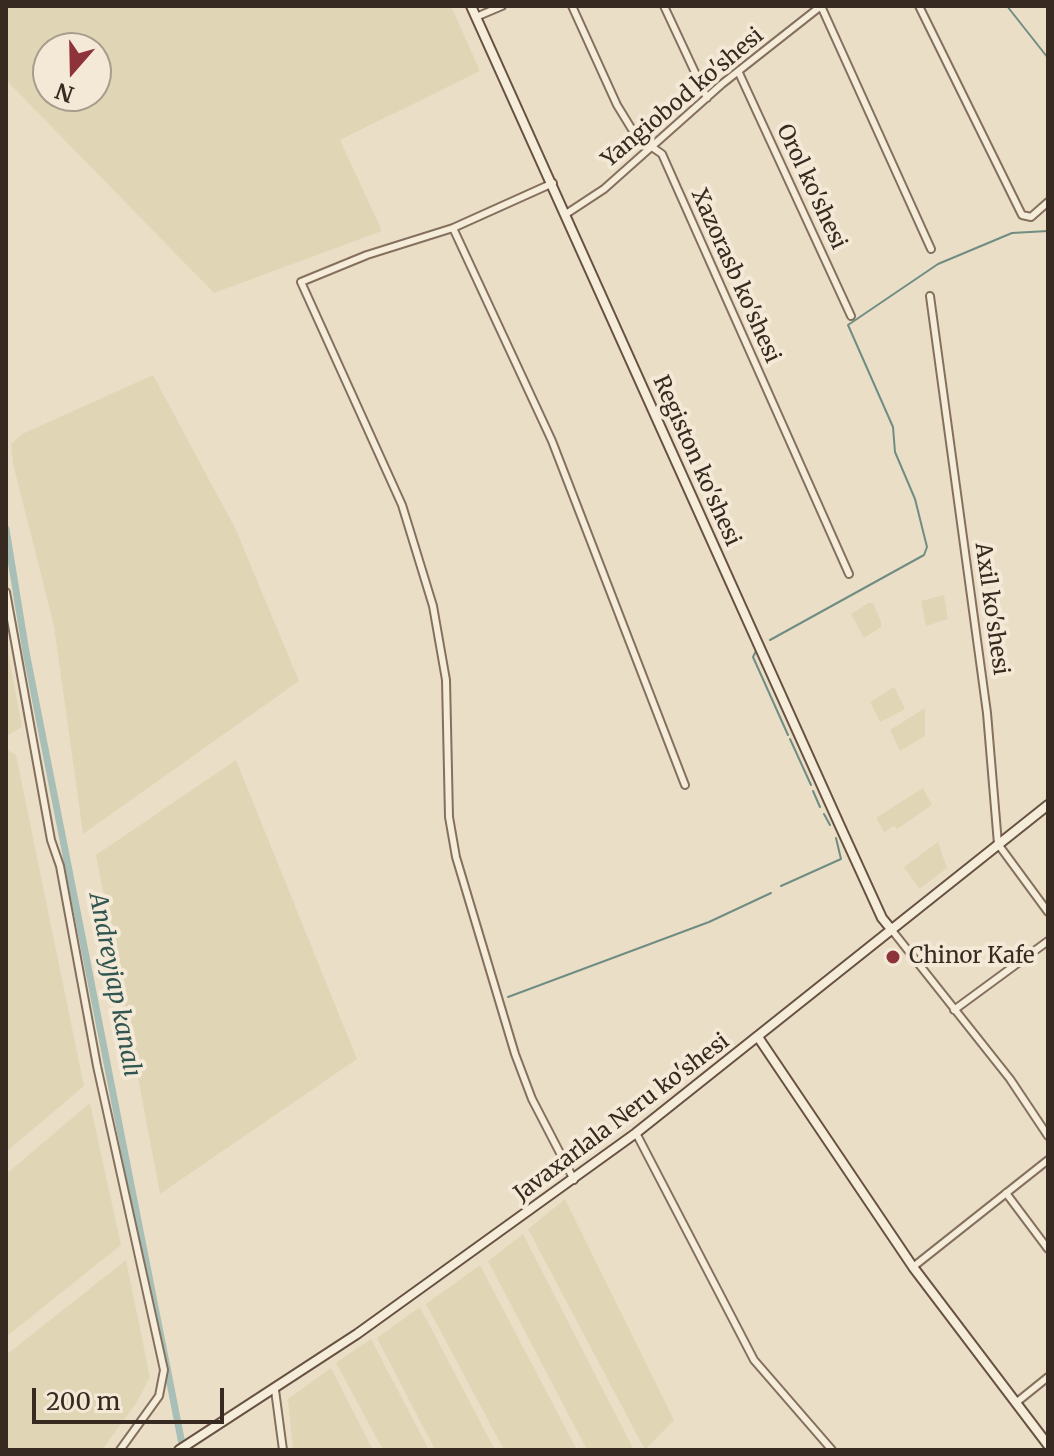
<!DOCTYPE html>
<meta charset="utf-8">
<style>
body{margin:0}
#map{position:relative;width:1054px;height:1456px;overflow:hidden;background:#ebdec7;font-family:Merriweather,serif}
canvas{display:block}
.frame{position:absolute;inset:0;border:8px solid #372a20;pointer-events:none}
.north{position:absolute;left:32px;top:32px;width:80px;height:80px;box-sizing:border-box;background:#f3e9d6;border:2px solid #a89d8d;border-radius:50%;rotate:200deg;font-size:22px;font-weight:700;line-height:32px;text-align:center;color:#372a20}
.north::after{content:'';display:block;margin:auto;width:28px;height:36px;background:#8f333a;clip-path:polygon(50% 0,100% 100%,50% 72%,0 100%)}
.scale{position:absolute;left:32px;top:1388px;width:192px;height:36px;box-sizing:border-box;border:4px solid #372a20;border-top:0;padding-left:10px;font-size:24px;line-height:28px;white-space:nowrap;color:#372a20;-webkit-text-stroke:6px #f3e9d6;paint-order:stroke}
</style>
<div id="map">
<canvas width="1054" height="1456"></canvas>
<div class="frame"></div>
<div class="north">N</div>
<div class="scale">200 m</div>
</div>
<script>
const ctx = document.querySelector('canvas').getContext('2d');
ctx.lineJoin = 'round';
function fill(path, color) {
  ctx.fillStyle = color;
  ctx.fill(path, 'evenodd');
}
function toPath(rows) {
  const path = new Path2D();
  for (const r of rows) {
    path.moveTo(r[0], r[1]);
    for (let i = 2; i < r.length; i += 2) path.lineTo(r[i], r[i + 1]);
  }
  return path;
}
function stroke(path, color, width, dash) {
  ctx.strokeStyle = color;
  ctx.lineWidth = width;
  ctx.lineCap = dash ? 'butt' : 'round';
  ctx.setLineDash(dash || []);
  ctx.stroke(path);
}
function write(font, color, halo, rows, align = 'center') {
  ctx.font = font + ' Merriweather,serif';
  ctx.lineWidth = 8;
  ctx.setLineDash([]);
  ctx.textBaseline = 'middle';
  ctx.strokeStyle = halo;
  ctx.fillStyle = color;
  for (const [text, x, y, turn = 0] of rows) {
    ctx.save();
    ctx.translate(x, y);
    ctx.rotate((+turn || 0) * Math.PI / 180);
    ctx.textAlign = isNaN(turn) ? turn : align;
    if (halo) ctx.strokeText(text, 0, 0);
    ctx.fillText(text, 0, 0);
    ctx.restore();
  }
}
fill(toPath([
 [6,6,451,6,480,71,340,140,382,231,214,293,6,80],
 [48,48,96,48,96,96,48,96],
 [153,375,236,530,299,681,83,834,54,626,13,464,11,444,22,434],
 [944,595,948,619,926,626,921,601],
 [868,603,873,603,881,622,881,627,864,638,851,614],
 [6,641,22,727,6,736],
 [894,687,905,709,880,722,870,702],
 [925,708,925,736,900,751,890,730],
 [6,749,16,755,84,1086,6,1152],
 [236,760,357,1059,160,1194,96,855],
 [923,788,932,805,897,829,894,826,884,832,876,818],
 [938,842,947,868,919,889,904,867],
 [90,1103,121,1245,6,1337,6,1174],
 [565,1199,674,1420,645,1450,528,1229],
 [523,1234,634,1450,587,1450,488,1261],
 [126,1260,150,1377,137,1402,102,1450,6,1450,6,1355],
 [480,1265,577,1450,504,1450,426,1304],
 [420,1307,495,1450,435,1450,377,1338],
 [371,1339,429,1450,383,1450,336,1363],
 [331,1368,373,1450,293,1450,288,1399]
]), '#e0d6b5');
stroke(toPath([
 [1007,6,1048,58],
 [770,640,924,555,927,547,915,499,895,452,893,427,848,325,938,264,1012,233,1048,231],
 [756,651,753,657,788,735],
 [790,739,811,785],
 [813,791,820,807],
 [824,814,830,825],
 [781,886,841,859,836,838],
 [508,997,709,922,771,893]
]), '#6f8d83', 2);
stroke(toPath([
 [6,529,26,652,183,1449]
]), '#a8bfb7', 7);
const street = toPath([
 [572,6,617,105,636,136,662,154,849,574],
 [664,6,707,98],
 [821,6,931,249],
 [919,6,1022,215,1031,217,1048,202],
 [476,17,502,6],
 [739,73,851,316],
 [553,183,453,228,367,255,301,282,402,505,433,606,446,680,449,817,456,857,515,1054,532,1099,574,1180],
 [566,214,604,189,722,84,821,6],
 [453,228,552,441,685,785],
 [930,296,987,713,998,844,1048,912],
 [6,592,51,840,60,866,97,1066,164,1370,159,1396,120,1450],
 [891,929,1010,1079,1048,1136],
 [954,1010,1048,941],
 [636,1133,754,1360,832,1450],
 [1006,1193,1048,1249],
 [913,1267,1048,1160],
 [275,1390,283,1450],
 [1017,1402,1048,1377]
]);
const secondary = toPath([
 [471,6,840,826,882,918,891,929],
 [758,1037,913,1267,1048,1445],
 [179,1450,357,1334,636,1133,1048,805]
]);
stroke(street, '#85705e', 10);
stroke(secondary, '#675141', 12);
stroke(street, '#f6ecda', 6);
stroke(secondary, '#f6ecda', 8);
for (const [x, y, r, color] of [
 [893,957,8,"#8f333a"]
]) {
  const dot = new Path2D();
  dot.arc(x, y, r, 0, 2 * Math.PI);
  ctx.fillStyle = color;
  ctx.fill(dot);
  stroke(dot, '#f3e9d6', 3);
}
write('22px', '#372a20', '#f3e9d6', [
 ["Yangiobod ko'shesi",683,98,-40],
 ["Orol ko'shesi",811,187,65],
 ["Xazorasb ko'shesi",735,276,66],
 ["Registon ko'shesi",696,461,66],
 ["Axil ko'shesi",991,609,82],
 ["Javaxarlala Neru ko'shesi",622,1118,-37]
]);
write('22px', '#372a20', '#f3e9d6', [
 ["Chinor Kafe",909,957]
], 'left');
write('italic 24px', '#315550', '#f3e9d6', [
 ["Andreyjap kanalı",114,985,79]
]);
</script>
